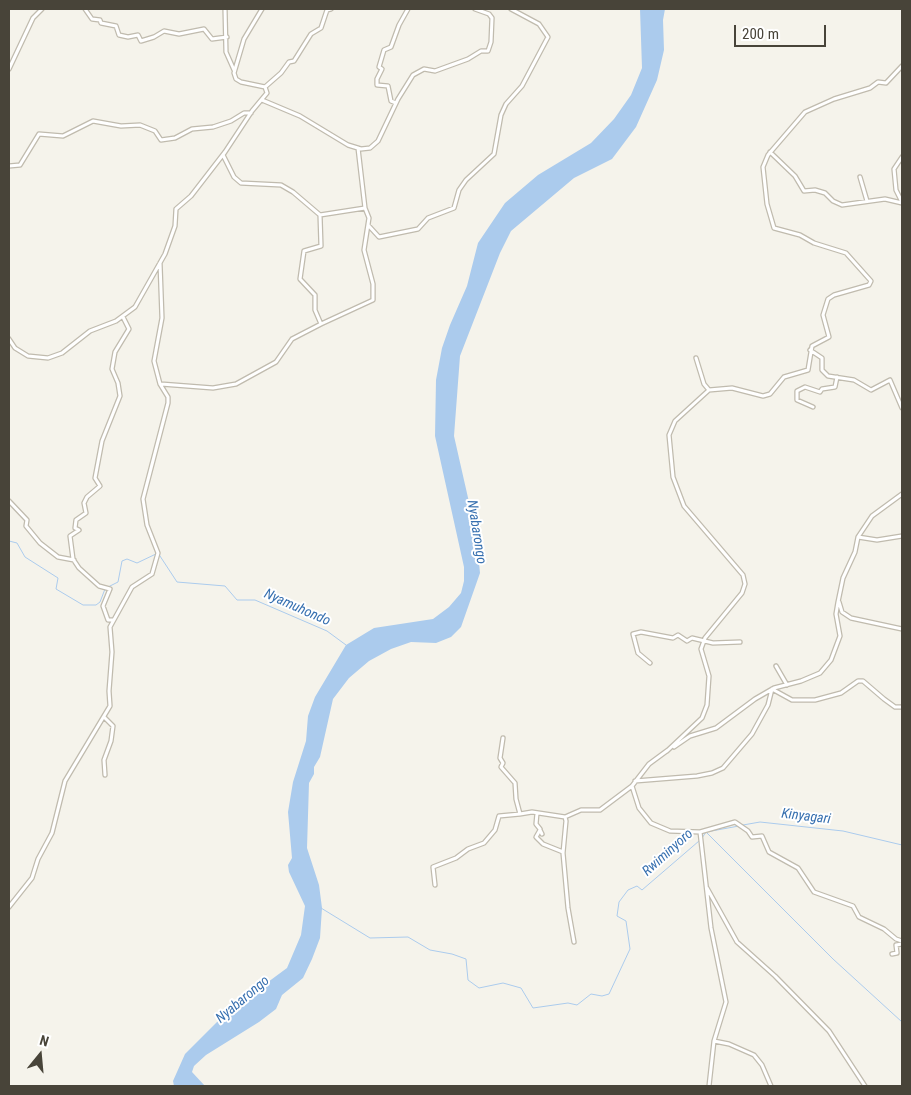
<!DOCTYPE html>
<style>
body{margin:0}
#map{position:relative;width:911px;height:1095px;overflow:hidden;background:#f5f3eb;font-family:"Roboto Condensed",sans-serif}
canvas{display:block}
.frame{position:absolute;inset:0;border:10px solid #484439;pointer-events:none}
.north{position:absolute;left:15px;top:1030px;width:50px;height:50px;-webkit-text-stroke:4px #fff;paint-order:stroke;rotate:17deg;font-size:14px;font-weight:700;line-height:20px;text-align:center;color:#484439}
.north::after{content:'';display:block;margin:auto;width:18px;height:22px;background:#484439;clip-path:polygon(50% 0,100% 100%,50% 72%,0 100%)}
.scale{position:absolute;left:734px;top:25px;width:92px;height:22px;box-sizing:border-box;border:2px solid #484439;border-top:0;padding-left:6px;font-size:15px;line-height:18px;white-space:nowrap;color:#484439;-webkit-text-stroke:4px #fff;paint-order:stroke}
</style>
<div id="map">
<canvas width="911" height="1095"></canvas>
<div class="frame"></div>
<div class="north">N</div>
<div class="scale">200 m</div>
</div>
<script>
const ctx = document.querySelector('canvas').getContext('2d');
ctx.lineJoin = 'round';
function fill(path, color) {
  ctx.fillStyle = color;
  ctx.fill(path, 'evenodd');
}
function toPath(rows) {
  const path = new Path2D();
  for (const r of rows) {
    path.moveTo(r[0], r[1]);
    for (let i = 2; i < r.length; i += 2) path.lineTo(r[i], r[i + 1]);
  }
  return path;
}
function stroke(path, color, width, dash) {
  ctx.strokeStyle = color;
  ctx.lineWidth = width;
  ctx.lineCap = dash ? 'butt' : 'round';
  ctx.setLineDash(dash || []);
  ctx.stroke(path);
}
function write(font, color, halo, rows, align = 'center') {
  ctx.font = font + ' "Roboto Condensed",sans-serif';
  ctx.lineWidth = 4;
  ctx.setLineDash([]);
  ctx.textBaseline = 'middle';
  ctx.strokeStyle = halo;
  ctx.fillStyle = color;
  for (const [text, x, y, turn = 0] of rows) {
    ctx.save();
    ctx.translate(x, y);
    ctx.rotate((+turn || 0) * Math.PI / 180);
    ctx.textAlign = isNaN(turn) ? turn : align;
    if (halo) ctx.strokeText(text, 0, 0);
    ctx.fillText(text, 0, 0);
    ctx.restore();
  }
}
fill(toPath([
 [640,9,665,9,663,20,664,50,657,80,636,127,612,159,574,178,511,231,500,253,460,356,454,436,476,533,480,573,461,627,451,637,436,643,411,642,391,649,369,661,349,678,333,699,320,757,314,767,314,774,309,783,307,848,319,885,322,908,320,938,312,959,303,978,282,995,276,1009,259,1022,206,1055,194,1066,192,1072,205,1086,174,1086,173,1081,185,1054,226,1013,287,968,301,935,305,906,289,872,288,865,292,858,288,812,293,782,306,741,308,716,315,697,346,645,374,628,433,619,449,607,461,593,464,581,464,567,435,436,436,380,442,348,450,325,467,286,478,243,505,203,538,175,591,143,614,119,631,95,642,68]
]), '#abcbed');
stroke(toPath([
 [9,541,17,543,25,557,58,578,56,589,83,605,96,605,100,602,105,589],
 [108,587,118,582,122,561,127,559,137,563,158,553,177,582,225,586,237,600,255,600,327,631,346,645],
 [743,825,760,822,843,831,902,845],
 [706,832,739,826],
 [702,838,706,832,833,959,902,1022],
 [321,908,370,938,408,937,430,950,452,954,466,959,468,980,479,988,503,983,521,988,533,1008,568,1003,577,1005,591,994,602,996,609,994,630,949,626,921,617,916,619,902,628,890,637,886,642,890,699,841]
]), '#abcbed', 1);
const minor = toPath([
 [85,9,92,19,100,20,101,23,116,26,119,35,128,37,138,35,141,41,154,37,164,31,179,34,204,29,212,39,227,37],
 [225,9,226,52,234,70],
 [9,69,33,18,42,9],
 [265,87,281,73,289,62,294,61,311,34,321,28,327,10,331,9],
 [262,100,300,116,348,145,361,149,370,148,378,141,398,99,413,75,424,69,435,71,468,59,481,51,488,51,491,42,492,18,489,14,475,9],
 [396,103,391,101,388,86,377,85,377,79,382,69,379,67,384,50,391,47,399,25,408,9],
 [770,152,795,176,804,191,815,190,825,193,833,201,842,205,885,199,902,203],
 [223,155,234,177,241,183,281,185,293,192,320,215],
 [9,166,20,165,39,134,63,136,93,121,121,126,140,125,155,131,161,140,175,138,192,129,213,127,231,121,244,113,251,113],
 [860,177,867,201],
 [902,202,896,190,894,169,902,157],
 [368,225,379,237,418,229,428,218,454,208,459,190,466,180,494,154,501,115,506,104,522,86,548,37,539,24,511,9],
 [321,324,373,300,373,284,364,250,369,218,365,208],
 [9,339,15,348,28,356,48,358,62,353,90,331,116,321,135,307,165,254,175,226,176,209,191,196,225,152,252,111,267,93,265,87,241,82,236,79,234,73,244,39,262,9],
 [810,350,822,358,822,370,828,376,854,380,871,390,890,380,902,408],
 [696,358,704,384,709,390],
 [161,384,213,388,236,384,276,362,292,339,321,324,315,310,315,295,300,279,304,251,321,246,320,215,365,208,358,148],
 [813,407,797,400,797,391,805,387,820,392,822,389,835,387,837,377],
 [9,501,27,520,26,526,40,543,58,557,74,560],
 [858,537,877,540,902,536],
 [839,602,842,612,851,618,902,629],
 [113,620,108,620,103,606,110,589,99,586,79,568,73,559,70,536,79,530,75,528,76,520,86,513,84,503,87,497,100,486,95,478,102,441,120,396,118,383,112,369,115,352,129,329,123,317],
 [650,663,638,653,633,634,641,632,673,638,678,635,687,641,692,638,713,643,740,642],
 [776,666,787,685],
 [104,717,113,726,111,741,104,760,105,775],
 [674,747,690,736,716,728,755,699,774,688,801,681,820,673,831,660,840,636,836,614,838,602,843,578,855,552,858,537,872,516,902,494],
 [667,751,702,718,707,705,709,676,701,649,705,638,742,593,745,584,743,575,684,506,673,477,669,435,675,421,709,390,732,388,763,396,770,394,784,377,808,370,812,346,829,337,823,315,828,299,834,295,869,285,871,281,846,253,814,243,800,235,774,228,767,204,763,167,768,155,805,112,834,99,870,88,878,82,886,83,902,66],
 [635,781,697,776,712,773,723,768,752,734,768,705,772,689,792,700,815,700,841,693,858,681,863,681,884,699,895,707,902,707],
 [632,786,639,808,651,823,670,831,700,832,711,928,726,1002,714,1041,709,1086],
 [537,813,536,824,540,829],
 [520,814,532,812,565,817,581,810,600,810,632,786,649,764,668,750],
 [565,817,566,821,563,853,568,908,574,942],
 [700,832,735,822,748,831,752,837,762,836,769,852,798,868,814,892,853,906,859,917,884,929,896,939,902,941],
 [542,834,540,830,536,837,543,844,563,852],
 [435,885,433,867,456,858,468,849,484,843,495,830,499,816,520,814,516,799,515,783,501,767,503,763,500,758,503,738],
 [707,888,737,942,775,976,829,1031,865,1086],
 [9,907,32,878,38,859,52,833,65,781,110,706,109,691,112,652,110,627,132,587,152,574,158,553,147,525,143,499,168,403,168,397,160,384,154,361,162,318,160,263],
 [892,954,897,953,896,945,902,944],
 [714,1041,729,1044,754,1055,762,1065,771,1086]
]);
stroke(minor, '#c0bbae', 5.5);
stroke(minor, '#fff', 3);
write('italic 14px', '#3770b0', '#fff', [
 ["Nyabarongo",476,532,81],
 ["Nyamuhondo",297,608,24],
 ["Kinyagari",806,817,7],
 ["Rwiminyoro",668,853,-42],
 ["Nyabarongo",243,1000,-40]
]);
</script>
